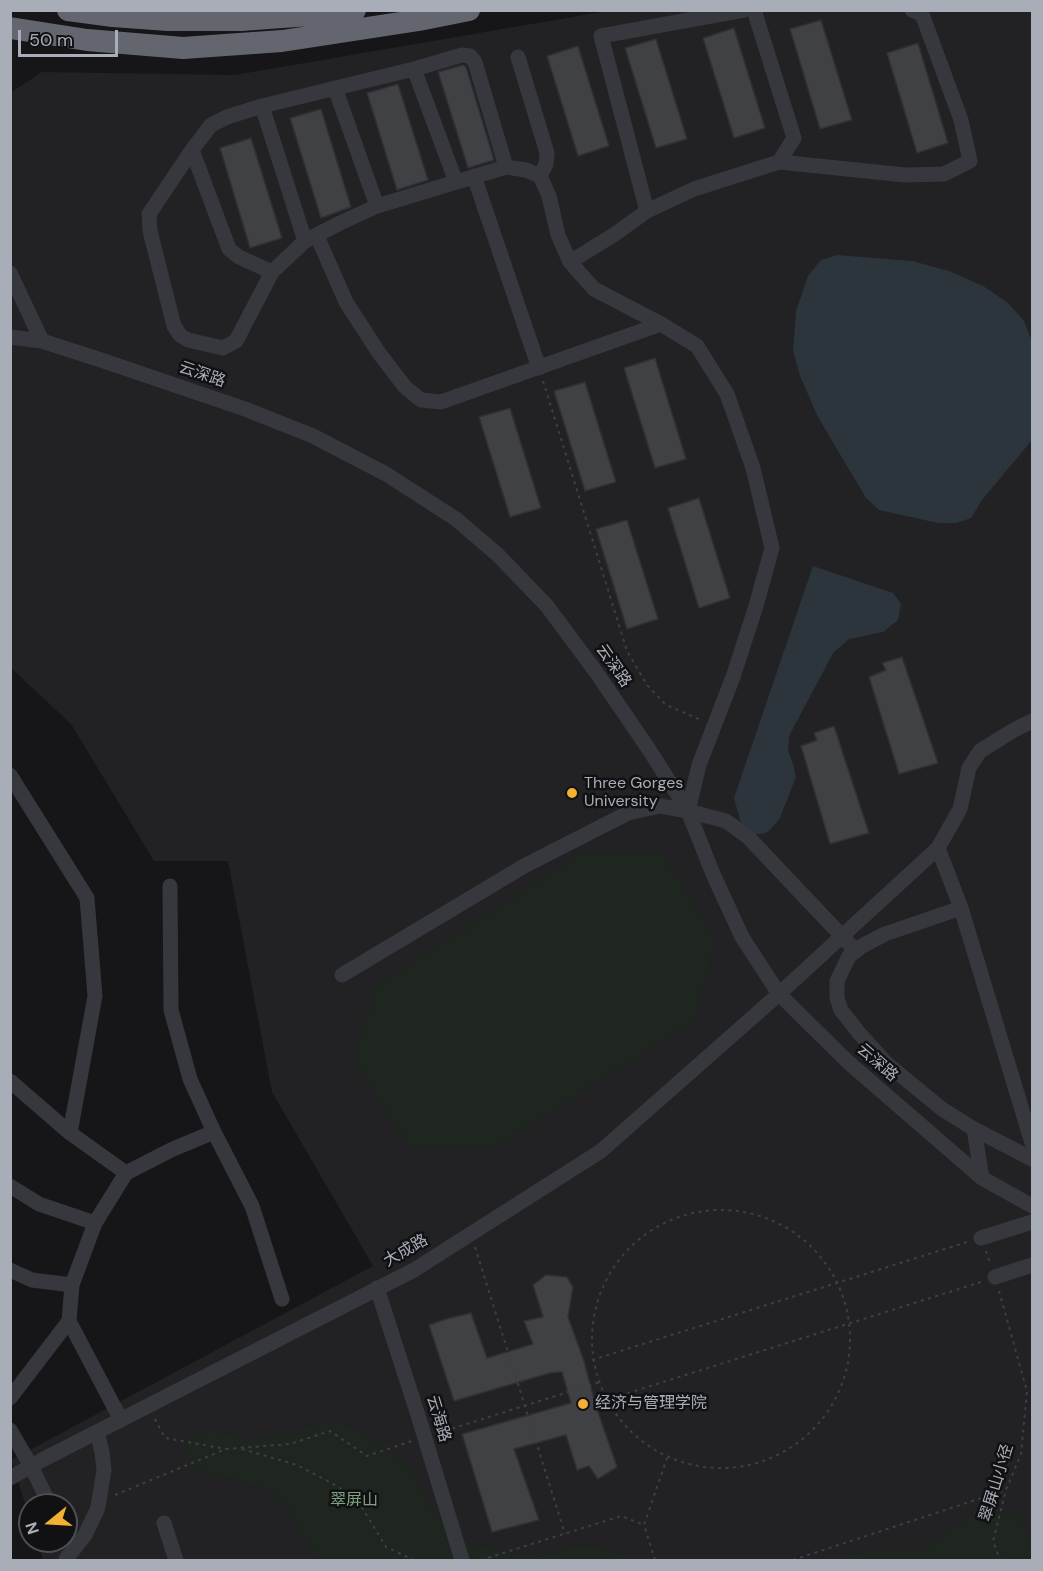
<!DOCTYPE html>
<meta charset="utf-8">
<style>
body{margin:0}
#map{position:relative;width:1043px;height:1571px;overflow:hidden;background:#161618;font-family:"DM Sans",sans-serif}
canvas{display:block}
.frame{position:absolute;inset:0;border:12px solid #a8adb8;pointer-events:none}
.north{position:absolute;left:18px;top:1493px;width:60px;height:60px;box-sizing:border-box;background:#111113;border:2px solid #4d4f55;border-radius:50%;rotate:252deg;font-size:16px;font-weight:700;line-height:24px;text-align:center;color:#a8adb8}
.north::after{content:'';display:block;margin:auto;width:21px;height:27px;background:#f2b134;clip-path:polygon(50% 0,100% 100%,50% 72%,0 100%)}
.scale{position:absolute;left:18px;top:30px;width:100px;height:27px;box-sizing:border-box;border:3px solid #a8adb8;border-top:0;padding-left:8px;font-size:18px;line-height:21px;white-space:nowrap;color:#a8adb8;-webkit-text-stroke:4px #111113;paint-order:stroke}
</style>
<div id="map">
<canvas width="1043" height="1571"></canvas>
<div class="frame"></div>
<div class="north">N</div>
<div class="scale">50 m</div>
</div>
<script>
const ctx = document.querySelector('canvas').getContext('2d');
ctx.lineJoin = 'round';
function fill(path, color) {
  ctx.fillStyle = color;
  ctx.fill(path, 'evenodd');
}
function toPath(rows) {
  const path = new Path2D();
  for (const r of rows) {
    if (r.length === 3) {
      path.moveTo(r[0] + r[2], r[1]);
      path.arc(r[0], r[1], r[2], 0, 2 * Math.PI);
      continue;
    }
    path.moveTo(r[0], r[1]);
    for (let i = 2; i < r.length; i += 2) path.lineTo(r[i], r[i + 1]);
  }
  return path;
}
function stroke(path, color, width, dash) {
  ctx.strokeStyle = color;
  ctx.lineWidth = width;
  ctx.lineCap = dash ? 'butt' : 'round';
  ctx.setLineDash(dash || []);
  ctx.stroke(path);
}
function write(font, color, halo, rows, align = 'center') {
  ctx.font = font + ' "DM Sans","Noto Sans SC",sans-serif';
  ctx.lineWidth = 5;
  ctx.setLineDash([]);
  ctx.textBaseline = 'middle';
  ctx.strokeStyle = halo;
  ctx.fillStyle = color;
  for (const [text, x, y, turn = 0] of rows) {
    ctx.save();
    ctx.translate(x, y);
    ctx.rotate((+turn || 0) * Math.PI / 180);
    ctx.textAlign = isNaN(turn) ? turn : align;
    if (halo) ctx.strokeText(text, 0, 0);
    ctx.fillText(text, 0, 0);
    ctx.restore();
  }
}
fill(toPath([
 [607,11,1032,11,1032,1560,43,1560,37,1541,66,1541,66,1505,30,1505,30,1519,11,1460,373,1266,272,1092,228,861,154,861,71,724,11,668,10,93,42,72,235,75]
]), '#222225');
fill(toPath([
 [585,851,662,851,715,939,696,1020,492,1149,410,1149,353,1058,376,986],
 [324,1422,341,1423,359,1431,396,1457,415,1475,428,1498,435,1517,467,1542,527,1558,551,1554,572,1547,597,1548,624,1555,632,1560,319,1560,304,1538,292,1515,267,1489,221,1475,205,1475,183,1457,195,1433,214,1431,240,1439,282,1436],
 [1015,1513,1027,1531,1032,1543,1032,1560,837,1560,862,1552,886,1550,922,1550,941,1538,949,1530,968,1517,983,1514]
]), '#1e261f');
fill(toPath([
 [837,255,912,261,949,271,983,286,1008,303,1024,321,1032,341,1032,440,982,500,971,518,957,523,938,523,879,510,866,498,818,417,800,376,793,351,796,311,808,276,821,260],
 [813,566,893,593,901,604,898,620,883,632,849,639,833,653,789,736,788,751,793,764,796,777,780,818,768,832,761,834,744,834,734,798]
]), '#2c353c');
const building = toPath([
 [821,20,852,120,820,129,790,29,821,20],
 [734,28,765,128,734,138,703,38,734,28],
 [656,39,687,139,656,148,625,48,656,39],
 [918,43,948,143,917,153,887,53,918,43],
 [578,46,609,146,578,156,547,56,578,46],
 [463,65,466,67,494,160,468,168,438,72,463,65],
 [398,84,428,180,397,190,367,93,398,84],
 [321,109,351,207,321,218,290,118,321,109],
 [251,138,282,238,250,248,220,148,251,138],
 [655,358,686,459,655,468,624,368,655,358],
 [585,382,616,482,585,491,554,391,585,382],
 [510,408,541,508,510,517,479,417,510,408],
 [699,498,730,598,699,608,668,508,699,498],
 [627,520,658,619,627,629,596,529,627,520],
 [902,657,938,763,899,774,869,677,886,670,882,663,902,657],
 [834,726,869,833,830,844,801,746,817,740,814,733,834,726],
 [546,1275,567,1277,573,1287,568,1317,584,1361,596,1406,617,1467,598,1479,589,1466,577,1470,566,1435,514,1449,539,1520,492,1532,462,1434,571,1403,562,1372,550,1373,454,1401,429,1325,446,1319,471,1313,487,1358,533,1344,524,1321,543,1317,533,1285,546,1275]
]);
fill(building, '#404145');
stroke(building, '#303034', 1.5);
stroke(toPath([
 [543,381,627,651,647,685,666,705,701,720],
 [721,1339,129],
 [475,1247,565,1534],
 [986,1251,990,1263],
 [999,1291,1027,1391,1021,1454,1006,1490,993,1541,1000,1560],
 [592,1360,967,1242],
 [606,1400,981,1282],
 [155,1419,165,1438,226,1449],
 [438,1433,600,1382],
 [242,1449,297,1465,337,1486,360,1504,386,1547,414,1560],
 [115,1495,226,1449,290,1444,330,1431,367,1456,412,1441],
 [481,1560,621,1516,644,1525],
 [655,1560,644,1525,667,1458],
 [793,1560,1006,1490]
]), '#3d3f44', 2, [3, 4.5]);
stroke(toPath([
 [754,10,794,138,779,162],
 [518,57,547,153,546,164,540,176],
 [414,69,456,182],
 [335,88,377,206],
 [262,106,305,241],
 [192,150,229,249,239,257,272,272],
 [506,167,475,62,470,56,462,55,414,69,262,106,227,117,211,125,192,150,149,214,150,231,174,326,180,335,188,340,223,348,236,341,272,272,305,241,340,223,377,206,506,167,526,170,540,176,549,196,558,235,570,262,594,289,661,324,697,346,727,394,753,468,772,548,756,606,733,677,699,765,688,811],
 [474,176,539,368],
 [647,211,601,36,744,10],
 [317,236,346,302,355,316,379,353,405,387,421,400,441,402,661,324],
 [570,262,615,234,647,211,694,189,779,162,905,175,944,174,970,161,961,120,922,14,912,10],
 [10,273,42,341],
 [10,337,42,341,104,361,245,409,313,436,386,474,456,519,498,555,547,606,596,672,648,748,688,811,713,874,742,937,779,994,848,1062,982,1178,1032,1206],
 [10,775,87,898,95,996,70,1133],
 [938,848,961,908,1032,1143],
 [170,886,171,1010,190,1079,214,1132,252,1206,282,1299],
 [961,908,885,934,862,946,849,956,837,981,837,998,841,1010,859,1033,886,1063,942,1109,974,1129,1032,1159],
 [342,975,524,866,628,813,660,806,688,811,726,821,748,837,856,951],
 [10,1081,70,1133,126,1173],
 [974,1129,982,1178],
 [10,1186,39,1204,95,1223],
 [981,1238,1032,1222],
 [10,1270,32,1280,72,1285],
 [995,1277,1032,1265],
 [377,1288,417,1412,462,1560],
 [69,1321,121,1420],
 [10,1398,69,1321,72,1285,95,1223,126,1173,173,1149,214,1132],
 [10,1430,31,1466,50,1505],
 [10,1478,42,1460,414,1270,601,1151,779,994,938,848,960,809,969,768,980,751,1014,730,1032,721],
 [164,1523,176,1560],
 [66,1559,85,1535,97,1510,99,1501,104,1470,102,1452,97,1432]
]), '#37383d', 15);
stroke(toPath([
 [68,10,113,16,168,20,241,20,337,13,355,10],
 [10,28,87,40,183,48,282,41,419,20,469,10]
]), '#63666e', 22);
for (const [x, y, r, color] of [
 [572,793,6,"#f2b134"],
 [583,1404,6,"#f2b134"]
]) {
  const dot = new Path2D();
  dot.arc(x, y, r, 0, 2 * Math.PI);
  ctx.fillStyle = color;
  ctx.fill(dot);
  stroke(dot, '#111113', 2);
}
write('16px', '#a8adb8', '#111113', [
 ["云深路",202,375,19],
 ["云深路",613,666,55],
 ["云深路",877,1063,41],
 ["大成路",406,1251,-30],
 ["云海路",438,1419,73],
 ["翠屏山小径",997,1483,-73]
]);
write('16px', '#a8adb8', '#111113', [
 ["Three Gorges",584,784],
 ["University",584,802],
 ["经济与管理学院",595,1404]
], 'left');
write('16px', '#7fa381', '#111113', [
 ["翠屏山",354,1501]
]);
</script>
